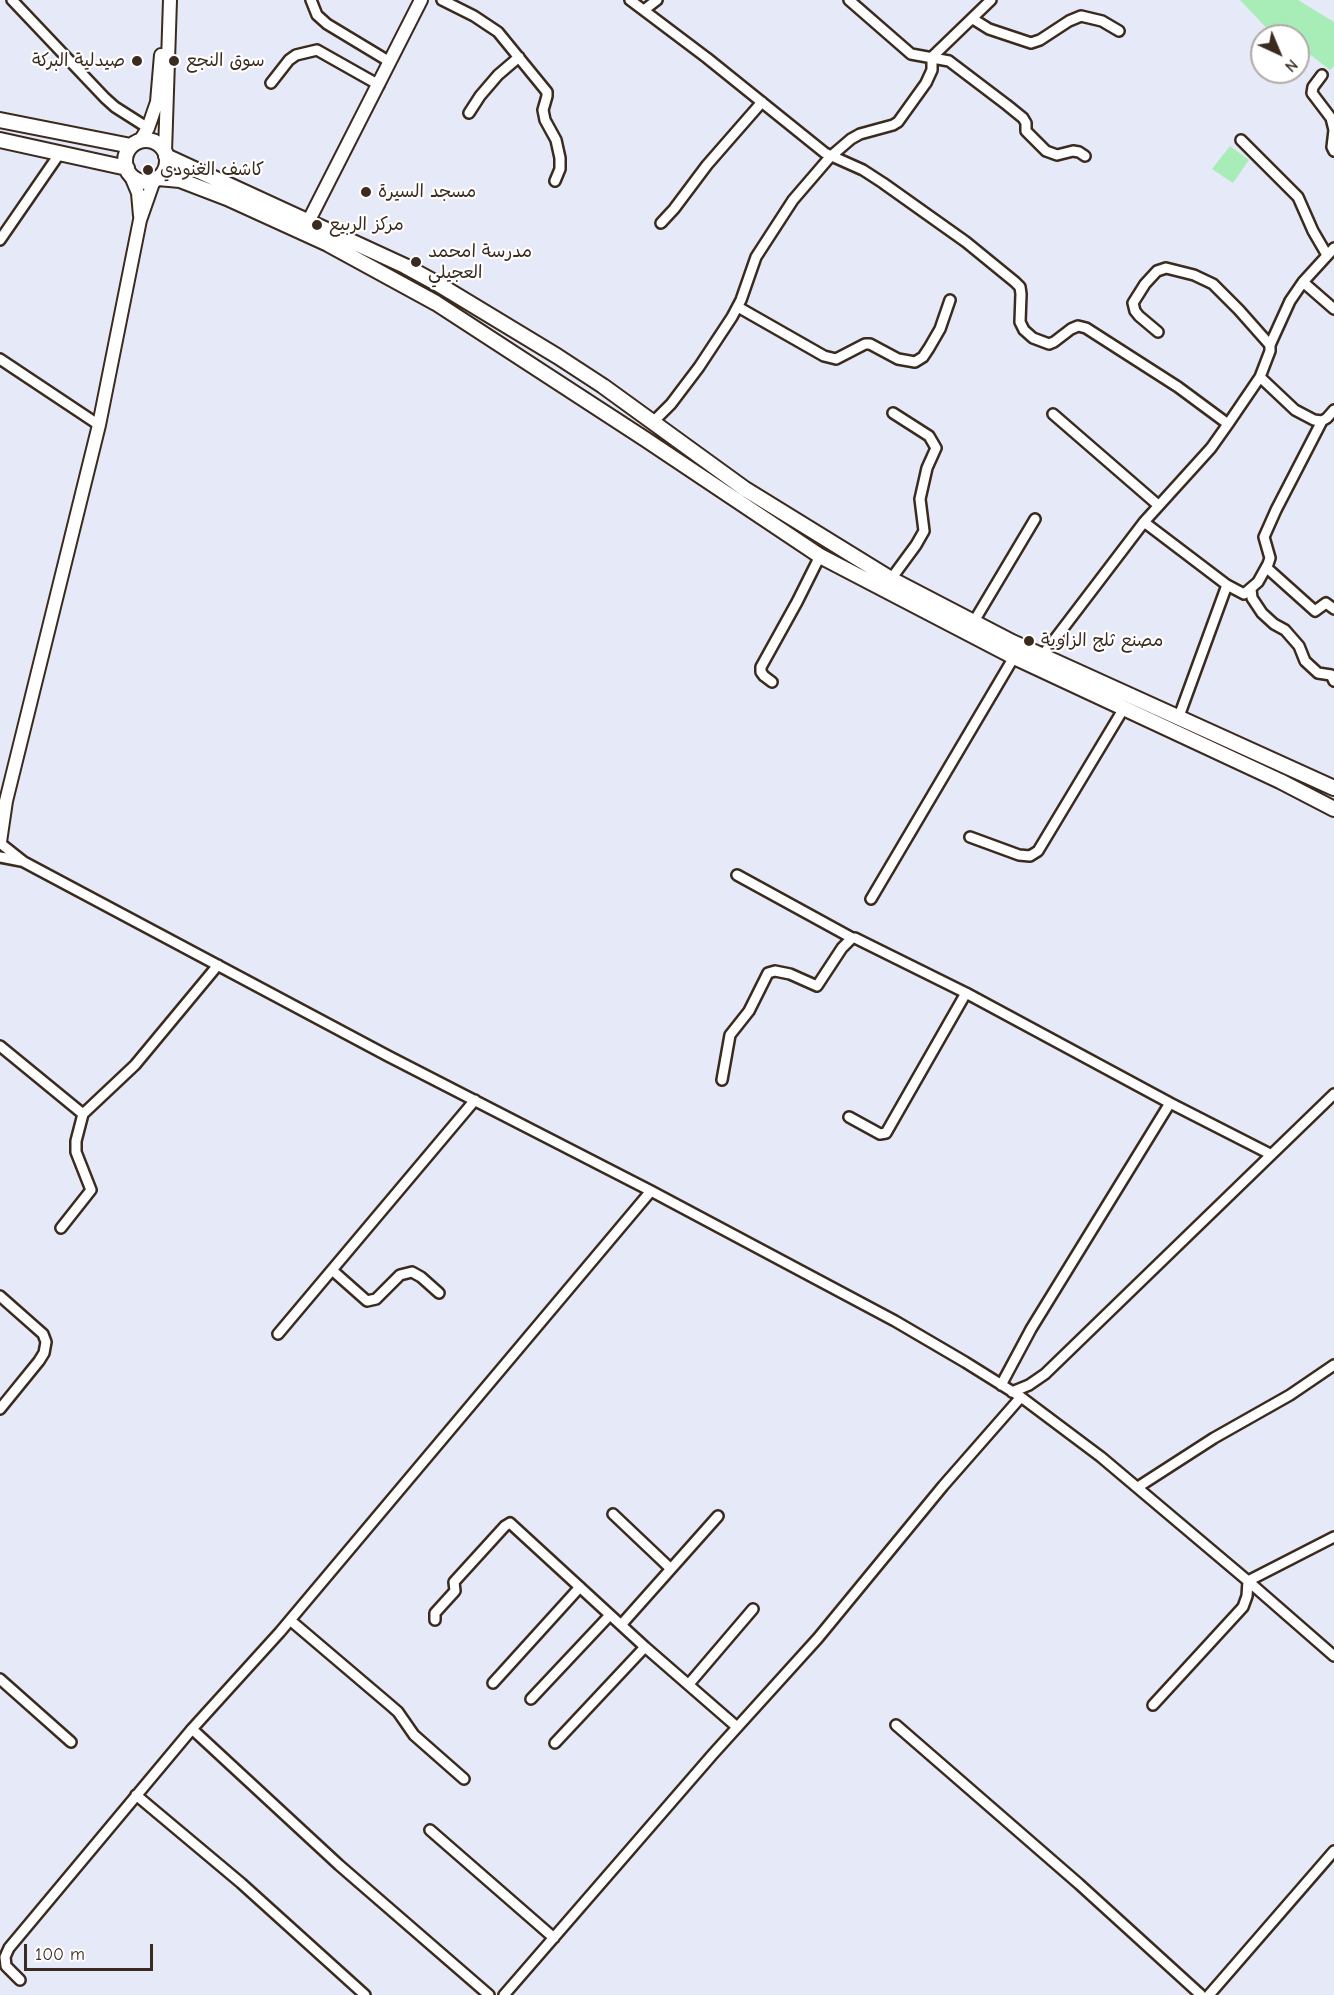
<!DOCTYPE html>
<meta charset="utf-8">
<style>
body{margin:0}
#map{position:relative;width:1334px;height:1995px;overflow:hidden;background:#e6e9f7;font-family:"Comic Neue",sans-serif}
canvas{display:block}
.north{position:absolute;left:1250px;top:24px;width:60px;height:60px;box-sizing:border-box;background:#fff;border:2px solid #b1aaa5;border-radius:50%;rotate:136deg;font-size:16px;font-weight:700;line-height:24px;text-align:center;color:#3b2a1e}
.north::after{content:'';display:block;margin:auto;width:21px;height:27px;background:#3b2a1e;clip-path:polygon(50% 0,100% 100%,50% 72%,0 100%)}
.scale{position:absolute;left:24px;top:1944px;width:129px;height:27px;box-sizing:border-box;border:3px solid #3b2a1e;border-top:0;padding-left:8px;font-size:18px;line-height:21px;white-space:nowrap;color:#3b2a1e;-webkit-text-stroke:4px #fff;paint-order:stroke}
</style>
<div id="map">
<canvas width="1334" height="1995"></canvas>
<div class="north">N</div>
<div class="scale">100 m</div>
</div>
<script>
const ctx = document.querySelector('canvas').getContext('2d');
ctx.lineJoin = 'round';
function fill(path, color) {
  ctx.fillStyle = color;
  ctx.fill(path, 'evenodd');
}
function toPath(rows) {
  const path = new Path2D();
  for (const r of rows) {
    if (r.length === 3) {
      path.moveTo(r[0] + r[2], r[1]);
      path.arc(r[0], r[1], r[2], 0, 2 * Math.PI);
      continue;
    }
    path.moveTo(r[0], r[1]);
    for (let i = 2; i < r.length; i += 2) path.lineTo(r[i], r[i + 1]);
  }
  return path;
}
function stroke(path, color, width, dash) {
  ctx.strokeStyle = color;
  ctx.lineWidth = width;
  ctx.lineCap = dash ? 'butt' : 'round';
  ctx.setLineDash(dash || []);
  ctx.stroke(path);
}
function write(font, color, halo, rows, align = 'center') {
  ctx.font = font + ' "Comic Neue","Playpen Sans Arabic",sans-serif';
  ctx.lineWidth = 4.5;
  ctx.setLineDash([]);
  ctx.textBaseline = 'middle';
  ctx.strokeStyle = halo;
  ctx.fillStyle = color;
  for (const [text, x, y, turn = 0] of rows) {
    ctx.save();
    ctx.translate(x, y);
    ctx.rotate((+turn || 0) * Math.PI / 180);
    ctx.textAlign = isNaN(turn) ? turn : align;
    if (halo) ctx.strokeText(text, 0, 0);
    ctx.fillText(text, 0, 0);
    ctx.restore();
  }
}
fill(toPath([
 [1240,0,1298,0,1334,22,1334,66,1330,70,1307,52,1298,56,1298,36,1274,36],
 [1230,146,1249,160,1233,183,1212,169]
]), '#a8edb8');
const minor = toPath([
 [12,0,105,98,115,107,148,128],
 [311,0,317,15,327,24,390,62],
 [442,0,474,16,498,32,547,92,547,96,543,110,545,120,556,140,560,158,560,169,555,181],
 [630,0,707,58,825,153,863,170,883,183,966,242,1015,282,1020,287,1021,294,1020,322,1024,330,1033,338,1049,344,1054,342,1071,329,1078,326,1086,328,1178,387,1228,424],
 [849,0,911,54,949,61,1007,105,1023,118,1026,123,1026,131,1046,151,1057,155,1073,151,1079,152,1085,156],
 [644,10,657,0],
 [973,19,989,29,1031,43,1040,40,1069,21,1081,16,1102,21,1119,31],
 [1322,75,1313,87,1312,93,1331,118,1334,130,1332,147,1334,151],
 [271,83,289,60,296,55,317,50,379,85],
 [469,113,480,96,498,75,519,57],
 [1241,140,1298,197,1313,231,1327,255],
 [661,223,674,209,707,165,762,102],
 [0,240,60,153],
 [1303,282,1334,309],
 [738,307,824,356,836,359,865,344,870,344,898,359,915,362,923,357,929,348,940,329,950,300],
 [1158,332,1139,316,1135,311,1133,303,1145,284,1157,271,1166,268,1194,275,1213,284,1239,310,1270,345],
 [0,359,99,425],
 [1260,377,1295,410,1314,420,1322,421,1327,418,1334,410],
 [1053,414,1158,505],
 [653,422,671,404,699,367,732,317,741,300,756,257,793,200,830,157,851,139,860,134,893,125,898,122,926,83,932,70,932,57,991,0],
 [1144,522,1227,585,1178,719],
 [1267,568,1315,611,1326,603,1334,609],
 [891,579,916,545,924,531,920,499,927,468,936,448,929,436,893,413],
 [1227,585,1244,594,1258,582,1268,564,1270,558,1264,537,1276,510,1322,421],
 [1251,589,1252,598,1262,613,1274,624,1285,630,1299,646,1305,661,1318,673,1331,675,1334,681],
 [973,623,1035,519],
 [1042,656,1144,522,1211,448,1228,424,1260,377,1270,351,1270,345,1290,301,1303,282,1334,248],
 [772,682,764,676,761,672,761,667,797,602,820,556],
 [970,837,1019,855,1030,856,1038,851,1124,708],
 [0,843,24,862,388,1056,651,1191,895,1321,965,1362,1021,1397,1101,1457,1248,1581,1334,1656],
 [0,857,21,861],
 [737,875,852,938],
 [871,899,1014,657],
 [0,1046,83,1114,135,1065,218,965],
 [722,1080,730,1035,749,1011,768,973,775,971,790,974,817,986,842,948,852,938,855,938,966,993,1170,1103,1270,1154],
 [849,1117,880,1134,886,1133,966,993],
 [61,1228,91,1190,76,1152,76,1141,83,1114],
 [332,1270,367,1301,376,1299,400,1275,412,1272,421,1277,439,1293],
 [0,1296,43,1334,46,1342,44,1353,39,1361,0,1409],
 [278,1334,475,1100],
 [1001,1385,1031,1329,1170,1103],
 [1012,1392,1029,1385,1045,1374,1334,1094],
 [1138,1487,1214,1438,1290,1395,1334,1365],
 [613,1514,671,1569],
 [290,1620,390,1705,398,1712,414,1735,464,1779],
 [435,1620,435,1613,455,1591,454,1582,505,1526,510,1523,645,1647,737,1727],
 [621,1625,718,1516],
 [0,1679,71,1742],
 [493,1683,580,1587],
 [689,1684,753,1609],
 [531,1699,610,1615],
 [1153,1705,1243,1607,1247,1596,1248,1581,1334,1537],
 [896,1725,1079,1884,1201,1995],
 [555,1743,645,1647],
 [136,1795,241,1883,365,1995],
 [430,1830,554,1938],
 [20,1980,6,1966,5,1957,9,1948,192,1729],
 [489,1995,339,1865,192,1729,280,1632,651,1191],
 [504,1995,713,1754,818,1638,943,1486,1021,1397],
 [1209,1995,1334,1851]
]);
const tertiary = toPath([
 [140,141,148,128,157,102,161,55],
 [165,152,170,0],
 [130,174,138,193,140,216],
 [305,228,421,0],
 [0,842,6,801,99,425,140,220,154,180]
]);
const secondary = toPath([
 [0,120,131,146],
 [0,140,127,168],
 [146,161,21],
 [166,156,405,266,438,284,557,356,603,386,745,489,891,579,1012,642,1334,788],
 [158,178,180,180,227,198,328,244,436,303,645,439,820,556,1014,657,1280,781,1334,809]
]);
stroke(minor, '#3b2a1e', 14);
stroke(tertiary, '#3b2a1e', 16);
stroke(secondary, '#3b2a1e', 18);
stroke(minor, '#fff', 9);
stroke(tertiary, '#fff', 12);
stroke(secondary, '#fff', 14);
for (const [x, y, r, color] of [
 [137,61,6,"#3b2a1e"],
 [174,61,6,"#3b2a1e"],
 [148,170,6,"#3b2a1e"],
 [366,192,6,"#3b2a1e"],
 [317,225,6,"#3b2a1e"],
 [416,262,6,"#3b2a1e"],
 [1029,641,6,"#3b2a1e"]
]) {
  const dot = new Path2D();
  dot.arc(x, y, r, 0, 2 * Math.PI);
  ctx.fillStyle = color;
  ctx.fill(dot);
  stroke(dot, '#fff', 2);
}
write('18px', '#3b2a1e', '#fff', [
 ["صيدلية البركة",125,61,"right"],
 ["سوق النجع",186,61],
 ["كاشف الغنودي",160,170],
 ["مسجد السيرة",378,192],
 ["مركز الربيع",329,225],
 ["مدرسة امحمد",428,252],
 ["العجيلي",428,273],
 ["مصنع ثلج الزاوية",1041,641]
], 'left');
</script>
